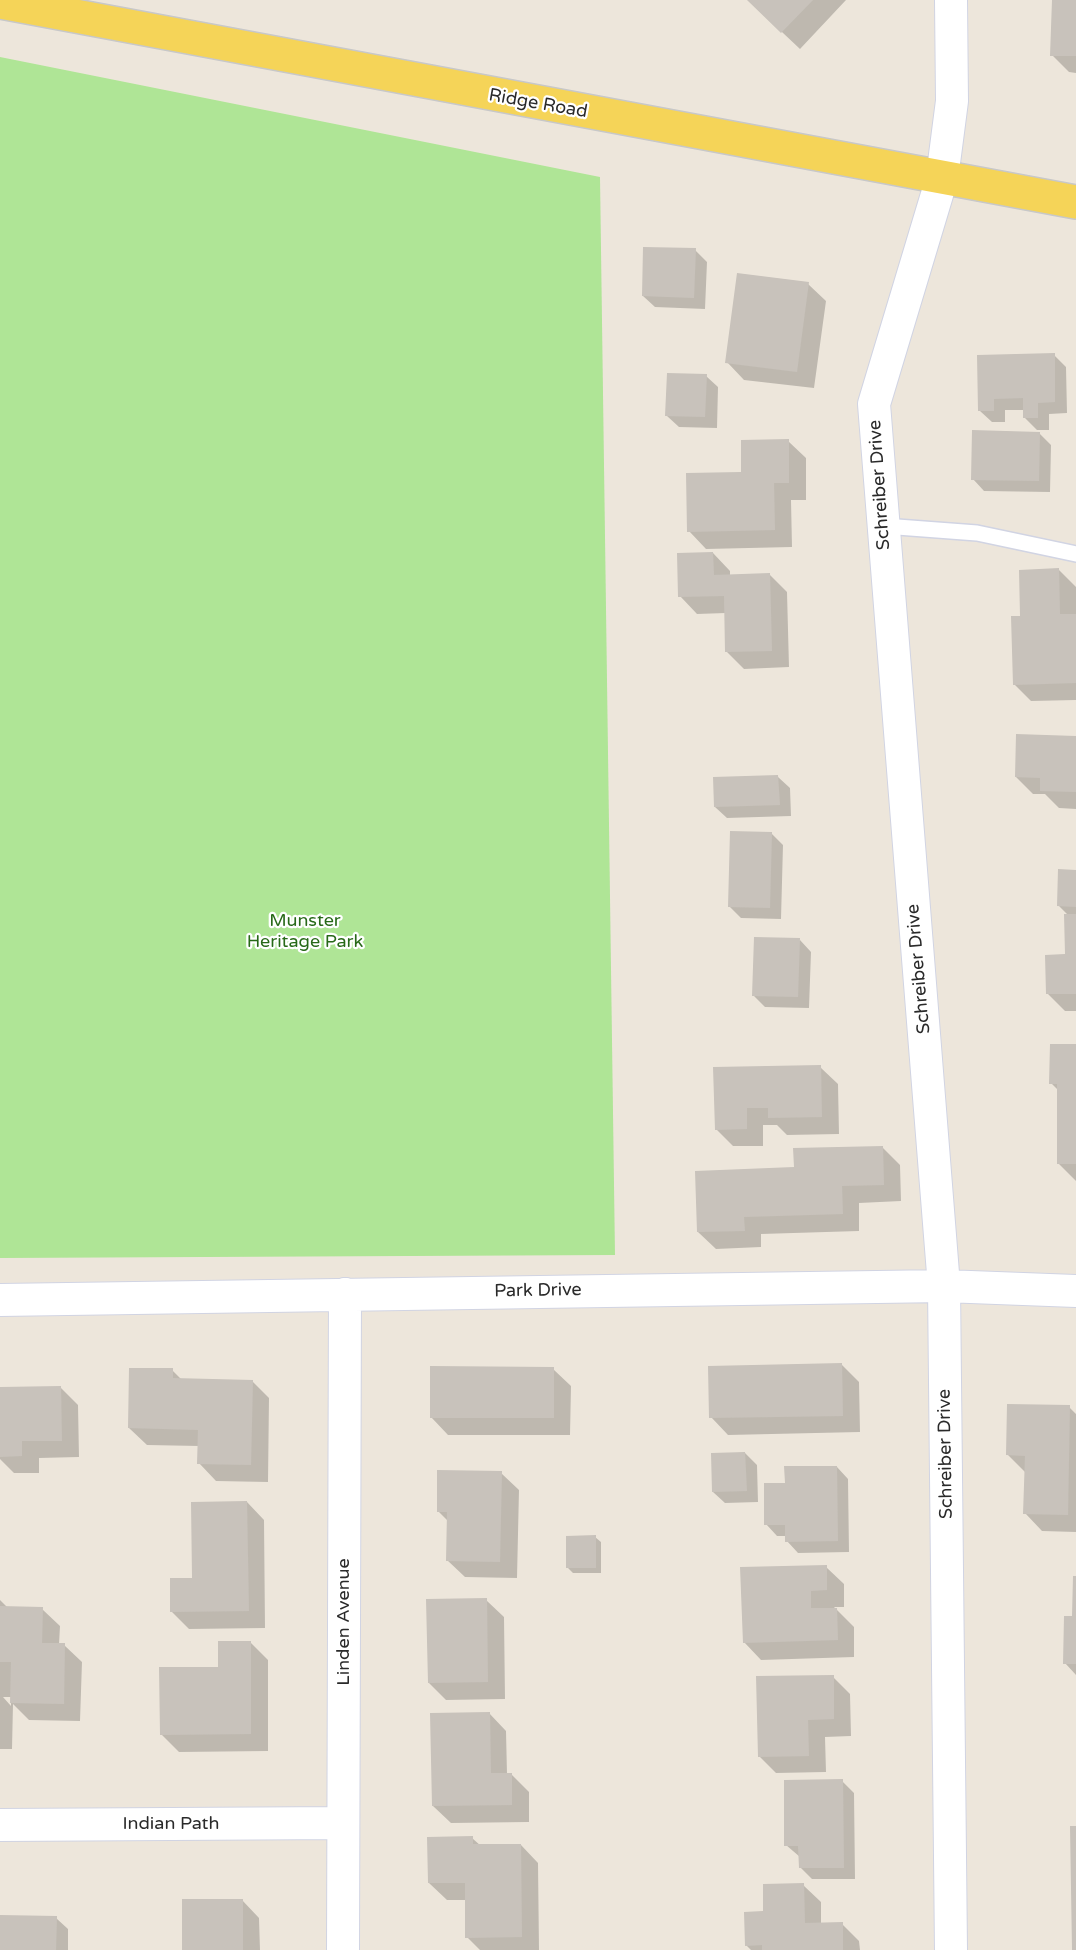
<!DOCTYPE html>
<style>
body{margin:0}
canvas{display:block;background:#ede6db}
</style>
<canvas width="1076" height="1950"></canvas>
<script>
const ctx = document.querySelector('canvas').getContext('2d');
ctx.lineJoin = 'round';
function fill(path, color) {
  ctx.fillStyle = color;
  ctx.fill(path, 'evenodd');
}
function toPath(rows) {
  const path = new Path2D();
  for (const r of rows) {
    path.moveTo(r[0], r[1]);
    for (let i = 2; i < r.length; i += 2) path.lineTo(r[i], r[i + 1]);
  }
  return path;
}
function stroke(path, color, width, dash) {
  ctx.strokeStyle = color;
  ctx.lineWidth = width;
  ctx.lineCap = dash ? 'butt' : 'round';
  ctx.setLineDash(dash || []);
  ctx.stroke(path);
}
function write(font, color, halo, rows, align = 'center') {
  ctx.font = font + ' "Varela Round",sans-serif';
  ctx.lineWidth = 4.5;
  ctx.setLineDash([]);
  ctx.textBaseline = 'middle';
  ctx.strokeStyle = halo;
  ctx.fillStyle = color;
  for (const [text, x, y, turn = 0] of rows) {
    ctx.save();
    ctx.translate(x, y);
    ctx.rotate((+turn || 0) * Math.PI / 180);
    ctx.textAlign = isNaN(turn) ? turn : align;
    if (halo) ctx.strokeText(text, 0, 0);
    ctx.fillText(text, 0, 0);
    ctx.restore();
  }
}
fill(toPath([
 [0,57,600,177,615,1255,0,1258]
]), '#afe596');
fill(toPath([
 [748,0,846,0,800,49],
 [1053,0,1076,0,1076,73,1069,72,1052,55],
 [695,250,707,262,705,309,655,307,643,296],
 [808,284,826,301,814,388,744,380,727,362],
 [1054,355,1066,367,1067,413,1049,414,1049,430,1037,430,1025,418,1025,410,1005,410,1005,422,992,422,980,411,979,356],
 [706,376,718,387,717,428,679,427,667,416],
 [1039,433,1051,445,1050,492,984,491,973,479],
 [788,441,806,458,806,500,791,500,792,547,706,549,689,531,743,474],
 [713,553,730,571,730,576,770,575,787,592,789,667,744,669,726,651,726,613,697,614,680,596],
 [1059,570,1076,587,1076,700,1031,701,1014,684],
 [1076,737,1076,809,1059,808,1045,794,1033,794,1016,777],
 [778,777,790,788,791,816,727,818,715,807],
 [771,833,783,845,781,919,741,918,729,906],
 [1076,871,1076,1011,1065,1011,1047,993,1066,955,1068,915,1059,906],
 [800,940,811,952,809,1008,765,1007,754,996],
 [1076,1045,1076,1181,1058,1163,1059,1091,1051,1083],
 [820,1067,838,1084,839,1134,787,1135,777,1125,763,1125,763,1146,733,1146,716,1129,715,1068],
 [882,1147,900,1165,901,1201,859,1203,859,1231,761,1234,761,1247,716,1249,698,1232,795,1169],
 [842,1365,859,1382,860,1432,728,1435,711,1417],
 [553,1369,571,1386,570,1435,448,1435,431,1417],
 [172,1370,182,1380,252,1381,269,1398,268,1482,216,1481,199,1463,199,1446,147,1445,129,1428],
 [0,1388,61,1388,78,1405,79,1457,39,1458,39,1473,14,1473,0,1459],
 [1069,1407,1076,1414,1076,1532,1042,1531,1025,1513,1025,1472,1007,1454],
 [745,1453,757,1465,758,1502,725,1503,713,1492],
 [837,1467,848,1479,849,1552,798,1553,787,1541,787,1536,777,1536,766,1524,786,1484],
 [501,1473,519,1490,517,1578,465,1577,447,1560,448,1521,438,1511],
 [247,1502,264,1520,265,1628,189,1629,172,1612],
 [595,1537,601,1542,601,1573,573,1573,568,1568],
 [826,1567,844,1584,844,1607,834,1607,854,1627,854,1657,761,1660,744,1642],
 [1076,1578,1076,1675,1065,1663,1074,1617],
 [0,1600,8,1608,42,1609,60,1626,59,1645,64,1645,82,1662,80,1721,29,1720,13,1704,12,1749,0,1749],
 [3,1697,11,1697,11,1706],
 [486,1600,504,1617,505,1699,446,1700,429,1683],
 [250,1642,268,1660,268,1751,179,1752,161,1734],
 [833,1677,850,1694,851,1736,825,1737,826,1772,776,1773,759,1756],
 [489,1713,506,1731,507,1774,511,1774,529,1792,529,1822,451,1823,433,1806],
 [842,1781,854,1793,855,1879,812,1879,800,1867,800,1857,786,1845],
 [472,1838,481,1846,521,1845,538,1863,539,1950,480,1950,467,1937,466,1900,447,1900,429,1883],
 [803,1885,821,1902,821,1924,842,1924,859,1941,860,1950,751,1950,746,1945,765,1913],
 [242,1900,259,1918,260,1950,184,1950],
 [0,1916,56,1918,68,1929,68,1950,0,1950]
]), '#0003');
fill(toPath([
 [747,0,813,0,781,33],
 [1052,0,1076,0,1076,56,1050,56],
 [643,247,696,248,694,298,642,296],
 [737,273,809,282,797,372,725,363],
 [1055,353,1055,402,1038,403,1038,418,1023,418,1023,398,994,399,994,411,978,411,977,355],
 [667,373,707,374,705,417,665,416],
 [972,430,1040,432,1039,481,971,480],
 [789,439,789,483,774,483,775,530,687,532,686,473,741,472,741,440],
 [713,552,714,575,770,573,772,651,725,652,724,596,678,597,677,553],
 [1059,568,1060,614,1076,614,1076,683,1013,685,1011,616,1020,616,1019,570],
 [1016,734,1076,736,1076,792,1040,791,1040,778,1015,777],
 [778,775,780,805,714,807,713,777],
 [730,831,772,832,770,908,728,907],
 [1058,869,1076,870,1076,907,1057,906],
 [1064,914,1076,914,1076,994,1046,994,1045,955,1065,954],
 [754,937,800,938,798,997,752,996],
 [1050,1044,1076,1044,1076,1164,1057,1164,1057,1084,1049,1084],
 [821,1065,822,1117,768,1118,768,1108,747,1108,747,1129,715,1130,713,1067],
 [883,1146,884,1185,842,1186,843,1214,744,1217,745,1231,697,1232,695,1171,794,1167,793,1148],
 [842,1363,843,1416,709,1418,708,1366],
 [430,1366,554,1367,554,1418,430,1418],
 [129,1368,173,1368,173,1378,253,1380,251,1465,197,1464,198,1430,128,1428],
 [61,1386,62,1441,22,1441,22,1456,0,1457,0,1387],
 [1007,1404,1070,1405,1068,1515,1023,1514,1025,1456,1006,1455],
 [745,1452,747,1491,712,1492,711,1453],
 [784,1466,837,1466,838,1541,785,1542,785,1525,764,1525,764,1483,785,1483],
 [437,1470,502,1471,500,1562,446,1561,447,1512,437,1512],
 [247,1501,249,1611,170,1612,170,1578,192,1578,191,1502],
 [596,1535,596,1568,566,1568,566,1536],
 [827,1565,827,1590,811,1591,811,1608,837,1608,838,1640,743,1643,740,1567],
 [1073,1576,1076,1576,1076,1664,1063,1664,1064,1616,1072,1616],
 [487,1598,488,1682,428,1683,426,1599],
 [0,1606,43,1607,42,1643,65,1643,64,1704,10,1703,11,1662,0,1662],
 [218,1641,251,1641,251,1734,160,1735,159,1667,218,1667],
 [834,1675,834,1719,808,1720,809,1756,758,1757,756,1676],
 [490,1712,491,1773,512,1773,512,1805,432,1806,430,1713],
 [843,1779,844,1868,799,1868,798,1846,784,1846,784,1780],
 [1070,1826,1076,1826,1076,1950,1072,1950],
 [473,1836,473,1844,521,1844,522,1937,465,1938,465,1883,428,1883,427,1837],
 [804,1883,805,1923,843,1922,843,1950,762,1950,762,1945,745,1946,744,1912,763,1911,763,1884],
 [182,1899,243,1899,243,1950,182,1950],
 [0,1915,57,1916,56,1950,0,1950]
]), '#c8c2bb');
const lane = toPath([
 [884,526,977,533,1076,554]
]);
const street = toPath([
 [951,0,952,101,942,178,874,404,944,1286,951,1950],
 [0,1300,944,1286,1076,1291],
 [0,1825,342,1823],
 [343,1950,345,1294]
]);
const primary = toPath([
 [0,2,1076,202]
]);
stroke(lane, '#d1d4e3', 18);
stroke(street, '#d1d4e3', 34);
stroke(primary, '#c8c8c8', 36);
stroke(lane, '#fff', 15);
stroke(street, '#fff', 32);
stroke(primary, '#f5d458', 33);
write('18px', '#2a2a2a', '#fff', [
 ["Ridge Road",538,104,10],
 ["Schreiber Drive",880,485,-94],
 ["Schreiber Drive",919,969,-95],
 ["Park Drive",538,1291,-1],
 ["Schreiber Drive",946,1454,-91],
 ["Linden Avenue",344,1622,-90],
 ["Indian Path",171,1824]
]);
write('18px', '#276918', '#fff', [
 ["Munster",305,921],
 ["Heritage Park",305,942]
]);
</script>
